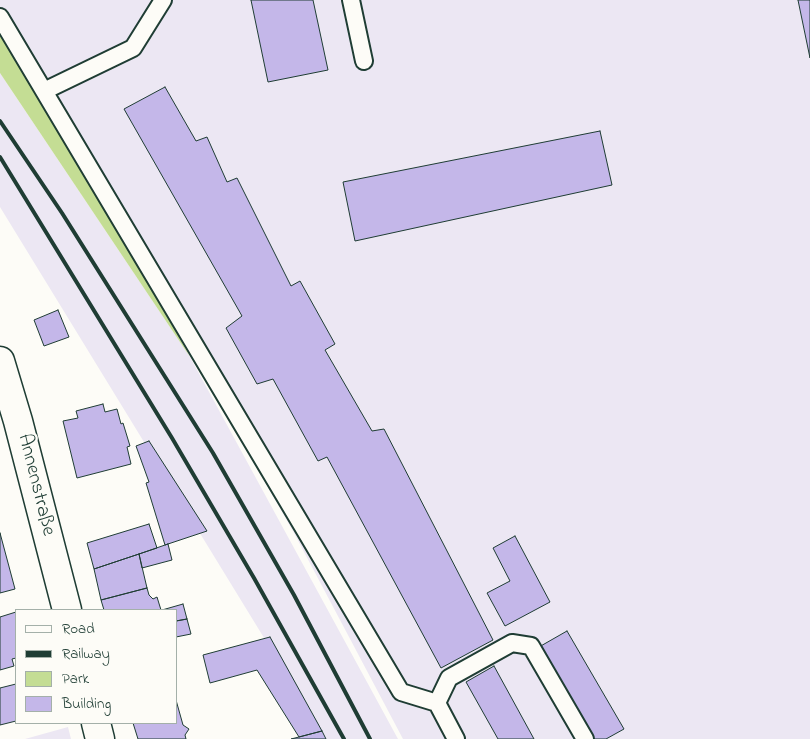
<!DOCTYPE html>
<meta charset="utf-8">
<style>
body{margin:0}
#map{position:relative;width:810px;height:739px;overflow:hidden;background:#fdfcf7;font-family:"Indie Flower",sans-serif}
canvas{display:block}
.legend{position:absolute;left:15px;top:609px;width:162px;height:115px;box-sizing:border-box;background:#fdfcf7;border:1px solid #a4b0a9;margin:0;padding:6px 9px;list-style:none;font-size:15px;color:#1f3d34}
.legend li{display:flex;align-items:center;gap:10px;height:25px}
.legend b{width:25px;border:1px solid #a4b0a9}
</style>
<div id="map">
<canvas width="810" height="739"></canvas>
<ul class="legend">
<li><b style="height:6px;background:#fdfcf7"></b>Road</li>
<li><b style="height:6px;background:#1f3d34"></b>Railway</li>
<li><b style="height:14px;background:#c4dd94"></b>Park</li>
<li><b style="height:14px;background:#c4b7e9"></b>Building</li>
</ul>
</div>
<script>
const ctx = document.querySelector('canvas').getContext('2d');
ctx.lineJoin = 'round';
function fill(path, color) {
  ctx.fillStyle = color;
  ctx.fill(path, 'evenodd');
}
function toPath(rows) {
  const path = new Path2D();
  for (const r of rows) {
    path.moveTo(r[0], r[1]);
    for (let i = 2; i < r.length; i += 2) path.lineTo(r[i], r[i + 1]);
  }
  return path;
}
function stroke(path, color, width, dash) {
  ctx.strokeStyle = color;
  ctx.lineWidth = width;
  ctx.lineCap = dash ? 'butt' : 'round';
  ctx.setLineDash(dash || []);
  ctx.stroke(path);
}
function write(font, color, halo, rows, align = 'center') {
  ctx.font = font + ' "Indie Flower",sans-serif';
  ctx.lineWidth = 4.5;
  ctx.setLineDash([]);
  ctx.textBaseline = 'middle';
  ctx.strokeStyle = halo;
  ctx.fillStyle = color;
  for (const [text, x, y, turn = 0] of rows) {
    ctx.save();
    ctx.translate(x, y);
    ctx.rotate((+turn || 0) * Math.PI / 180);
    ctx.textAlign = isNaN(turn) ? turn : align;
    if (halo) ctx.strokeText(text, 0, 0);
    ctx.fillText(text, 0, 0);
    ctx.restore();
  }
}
fill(toPath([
 [0,0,810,0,810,739,403,739,294,533,82,161,0,32],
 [0,73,190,357,398,739,326,739,0,207],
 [68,727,71,739,25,739]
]), '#ece7f3');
fill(toPath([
 [0,32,82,161,190,357,0,73]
]), '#c4dd94');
const building = toPath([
 [251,0,313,0,328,70,268,82,251,0],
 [798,0,810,0,810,58,798,0],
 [165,87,196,141,207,137,227,182,237,178,291,286,300,281,335,344,325,350,372,431,384,429,493,640,441,668,327,457,318,461,273,379,257,384,226,328,242,316,124,109,165,87],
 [600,131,612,185,355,241,343,182,600,131],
 [58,310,69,337,44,346,34,320,58,310],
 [103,404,105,412,117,409,121,424,123,423,130,446,127,447,131,464,77,478,63,421,78,418,76,411,103,404],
 [149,441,207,531,165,545,146,483,149,482,136,446,149,441],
 [149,524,157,548,94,569,87,543,149,524],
 [0,533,15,589,0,593,0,533],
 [515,536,550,602,505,626,487,593,510,581,493,548,515,536],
 [168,544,172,560,142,568,139,554,168,544],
 [139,554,147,588,101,600,94,569,139,554],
 [147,588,149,595,153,599,157,597,161,610,104,610,101,600,147,588],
 [183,604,187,619,176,621,176,610,162,610,183,604],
 [16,612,16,658,12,659,14,666,0,670,0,617,16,612],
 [187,619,191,634,176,637,176,621,187,619],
 [567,631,624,729,606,739,591,739,539,647,567,631],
 [270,637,322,731,299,737,257,670,210,683,203,655,270,637],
 [494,666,534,739,498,739,466,682,494,666],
 [16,684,16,721,0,725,0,688,16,684],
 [176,700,183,725,189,729,185,735,186,739,138,739,133,723,176,723,176,700],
 [322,731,326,739,291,739,299,737,322,731]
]);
fill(building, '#c4b7e9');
stroke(building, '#1f3d34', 1);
const lane = toPath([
 [351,0,364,61],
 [0,17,401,692,437,703],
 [44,91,133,48,163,0],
 [456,739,437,703,449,678,512,643,531,646,585,739]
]);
const secondary = toPath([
 [0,361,18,421,67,610],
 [96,723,100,739]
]);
stroke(lane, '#1f3d34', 20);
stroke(secondary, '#1f3d34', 31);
stroke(lane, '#fdfcf7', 16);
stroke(secondary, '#fdfcf7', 28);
stroke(toPath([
 [0,121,62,213,213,453,294,595,370,739],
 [0,157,172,438,254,578,344,739]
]), '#1f3d34', 4);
write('20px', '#1f3d34', '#fdfcf7', [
 ["Annenstraße",35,485,76]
]);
</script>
